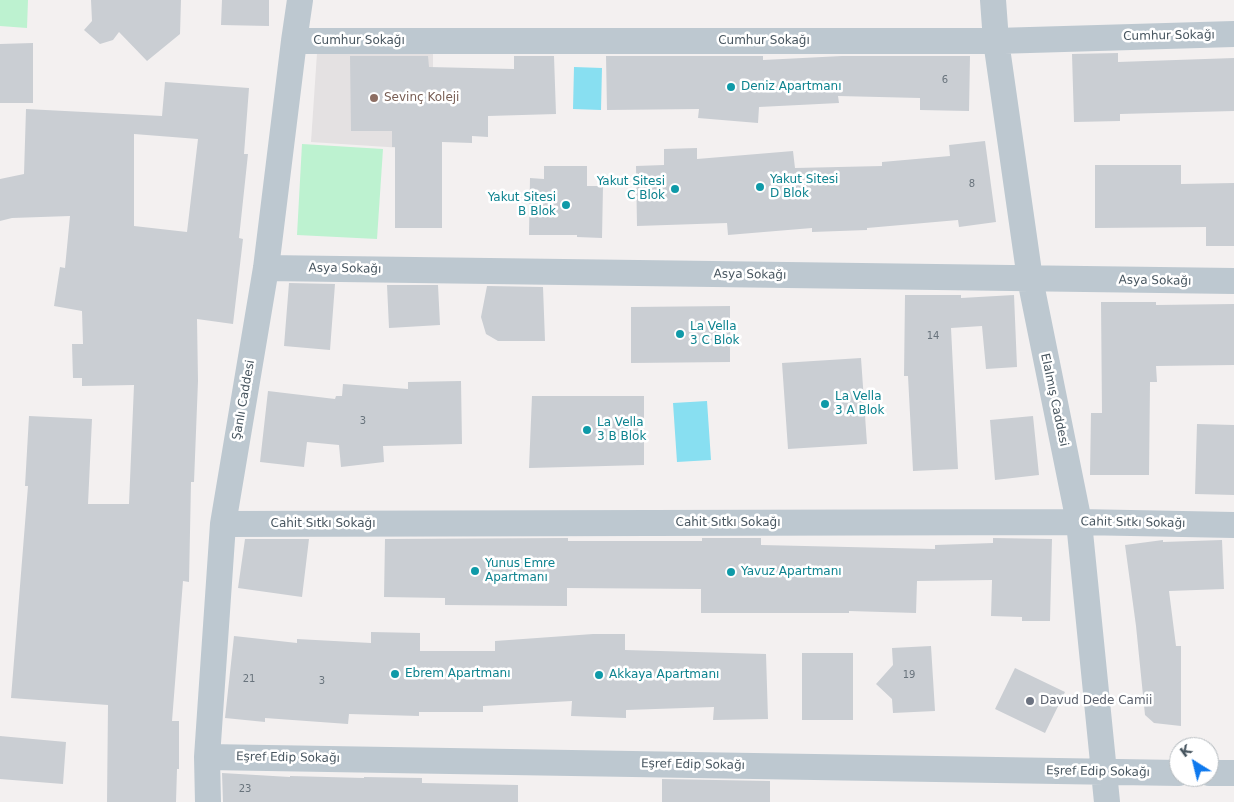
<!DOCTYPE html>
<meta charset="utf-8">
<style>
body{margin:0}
#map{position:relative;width:1234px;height:802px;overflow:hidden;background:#f3f0f0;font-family:"DejaVu Sans",sans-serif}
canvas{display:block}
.north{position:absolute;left:1169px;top:737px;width:50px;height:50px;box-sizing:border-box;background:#fff;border:1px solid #b5bbbf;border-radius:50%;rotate:324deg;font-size:14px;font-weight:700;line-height:20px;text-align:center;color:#47555f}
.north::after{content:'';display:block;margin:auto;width:18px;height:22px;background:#0f79ee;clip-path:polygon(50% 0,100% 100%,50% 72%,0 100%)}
</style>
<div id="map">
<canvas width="1234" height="802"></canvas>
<div class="north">K</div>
</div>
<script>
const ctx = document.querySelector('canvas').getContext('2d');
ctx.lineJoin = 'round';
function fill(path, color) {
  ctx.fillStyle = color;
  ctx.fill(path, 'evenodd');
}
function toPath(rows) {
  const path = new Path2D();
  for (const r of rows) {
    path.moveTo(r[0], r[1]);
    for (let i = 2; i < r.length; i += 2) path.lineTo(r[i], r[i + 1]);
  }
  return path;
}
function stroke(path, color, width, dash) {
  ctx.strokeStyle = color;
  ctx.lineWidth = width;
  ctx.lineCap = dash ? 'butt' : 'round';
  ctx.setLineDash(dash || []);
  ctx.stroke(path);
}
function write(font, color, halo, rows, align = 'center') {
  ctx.font = font + ' "DejaVu Sans",sans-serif';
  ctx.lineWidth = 5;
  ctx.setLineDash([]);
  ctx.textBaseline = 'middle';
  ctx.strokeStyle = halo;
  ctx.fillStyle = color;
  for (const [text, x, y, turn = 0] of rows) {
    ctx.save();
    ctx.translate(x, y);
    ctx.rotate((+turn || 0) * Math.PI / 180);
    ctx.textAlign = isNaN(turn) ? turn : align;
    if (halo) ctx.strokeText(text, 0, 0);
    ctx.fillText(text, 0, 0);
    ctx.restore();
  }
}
fill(toPath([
 [433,45,433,150,311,142,317,53]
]), '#e4e1e2');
fill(toPath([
 [0,0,28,0,27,28,0,26],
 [302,144,383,149,377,239,297,235]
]), '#bdf2d0');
fill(toPath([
 [574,67,602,68,601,110,573,109],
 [707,401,711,460,677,462,673,403]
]), '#88dff1');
fill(toPath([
 [91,0,181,0,180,34,147,61,119,32,113,40,100,44,84,30,92,21],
 [222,0,269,0,269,26,221,25],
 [33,43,33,103,0,103,0,44],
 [1118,53,1118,62,1234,58,1234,111,1120,114,1120,121,1074,122,1072,54],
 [350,56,428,56,429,67,514,69,514,56,554,56,556,114,488,116,488,137,472,136,472,143,442,142,442,228,395,228,395,147,392,147,392,131,351,131],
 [606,56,763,56,763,60,842,56,970,56,969,111,920,110,920,98,838,96,839,103,759,107,758,123,698,118,699,109,607,110],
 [165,82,249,88,244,154,248,154,239,238,243,239,233,324,197,319,198,381,194,482,191,482,189,582,183,581,172,721,179,721,179,769,177,769,176,802,107,802,108,705,11,698,28,486,25,486,29,416,92,419,88,504,129,504,134,385,82,386,82,378,73,378,72,344,83,344,82,311,54,306,60,267,65,268,70,216,12,218,0,221,0,179,24,174,26,109,162,116],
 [134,134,198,139,187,232,134,226],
 [985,141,996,222,959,227,958,220,867,228,867,230,812,232,812,228,728,235,727,223,637,226,636,166,664,165,664,149,697,148,697,159,793,151,795,168,882,166,882,162,950,156,949,145],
 [1095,165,1181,165,1181,184,1234,183,1234,246,1206,246,1206,227,1095,228],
 [544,166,587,166,587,186,603,186,602,238,577,237,577,235,529,235,530,178,544,179],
 [289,283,335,284,330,350,284,346],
 [387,285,438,285,440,325,389,328],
 [487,286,543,287,545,341,498,341,486,334,481,317],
 [905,295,961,295,961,298,1014,295,1017,367,986,369,982,326,951,328,958,469,913,471,908,376,904,376],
 [1101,302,1156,302,1156,305,1234,304,1234,365,1156,366,1157,382,1150,382,1149,475,1090,475,1091,413,1102,413],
 [730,306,730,362,631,363,631,307],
 [861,358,867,444,788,449,782,363],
 [461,381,462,444,383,446,384,462,341,467,339,445,307,442,304,467,260,462,268,391,335,399,336,396,342,396,343,384,408,389,408,382],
 [532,396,644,396,644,465,529,468],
 [1033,416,1039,475,995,480,990,420],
 [1197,424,1234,425,1234,495,1195,494],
 [568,538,568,541,702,541,702,538,761,538,761,545,935,549,935,545,993,543,993,538,1052,539,1050,621,1022,621,1022,617,991,616,992,580,917,581,916,613,849,611,849,613,701,613,701,589,567,588,567,606,445,605,445,598,384,597,385,539],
 [245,539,309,539,302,597,238,588],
 [1163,540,1163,542,1222,540,1224,589,1169,591,1176,646,1181,646,1181,726,1154,723,1145,715,1136,626,1125,545],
 [371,632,420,633,420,651,495,651,495,641,593,634,625,634,625,650,766,654,768,719,713,720,714,707,626,710,626,718,571,716,572,701,483,706,483,712,419,712,419,716,349,714,348,724,265,718,265,722,225,718,234,636,297,643,297,639,371,643],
 [931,646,935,711,893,713,892,699,876,684,893,665,892,648],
 [802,653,853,653,853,720,802,720],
 [1015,668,1065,692,1045,733,995,709],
 [0,736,66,742,63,784,0,779],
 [222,773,290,777,290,776,364,778,364,777,422,778,422,783,518,785,518,802,223,802],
 [662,779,770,781,770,802,662,802]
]), '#caced3');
stroke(toPath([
 [993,0,996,41,1030,279,1079,522,1107,802],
 [294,41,996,41,1234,34],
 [266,268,1234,281],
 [223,524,1079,522,1234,525],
 [207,757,1179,773],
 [1209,773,1234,773],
 [208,802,207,757,223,524,266,268,294,41,300,0]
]), '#bdc8d0', 26);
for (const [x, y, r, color] of [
 [731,87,5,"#0f9aa8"],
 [374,98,5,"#8d6e63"],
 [760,187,5,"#0f9aa8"],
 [675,189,5,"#0f9aa8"],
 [566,205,5,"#0f9aa8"],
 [680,334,5,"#0f9aa8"],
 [825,404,5,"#0f9aa8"],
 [587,430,5,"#0f9aa8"],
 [475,571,5,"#0f9aa8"],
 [731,572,5,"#0f9aa8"],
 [395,674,5,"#0f9aa8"],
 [599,675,5,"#0f9aa8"],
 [1030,701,5,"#6b7280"]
]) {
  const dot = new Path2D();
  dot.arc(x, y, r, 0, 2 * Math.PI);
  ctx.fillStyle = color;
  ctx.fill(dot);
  stroke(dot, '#fff', 2);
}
write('10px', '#68737c', null, [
 ["6",945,80],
 ["8",972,184],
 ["14",933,336],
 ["3",363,421],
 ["19",909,675],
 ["21",249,679],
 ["3",322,681],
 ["23",245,789]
]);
write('12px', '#47555f', '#fff', [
 ["Cumhur Sokağı",1169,36,-1],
 ["Cumhur Sokağı",359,41],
 ["Cumhur Sokağı",764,41],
 ["Asya Sokağı",345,269,1],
 ["Asya Sokağı",750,275,1],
 ["Asya Sokağı",1155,281,1],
 ["Şanlı Caddesi",244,400,-80],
 ["Elalmış Caddesi",1054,400,78],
 ["Cahit Sıtkı Sokağı",728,523],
 ["Cahit Sıtkı Sokağı",1133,523,1],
 ["Cahit Sıtkı Sokağı",323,524],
 ["Eşref Edip Sokağı",288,758,1],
 ["Eşref Edip Sokağı",693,765,1],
 ["Eşref Edip Sokağı",1098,772,1]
]);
write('12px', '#0d838f', '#fff', [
 ["Deniz Apartmanı",741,87],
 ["Yakut Sitesi",770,180],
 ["D Blok",770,194],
 ["Yakut Sitesi",665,182,"right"],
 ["C Blok",665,196,"right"],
 ["Yakut Sitesi",556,198,"right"],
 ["B Blok",556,212,"right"],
 ["La Vella",690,327],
 ["3 C Blok",690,341],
 ["La Vella",835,397],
 ["3 A Blok",835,411],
 ["La Vella",597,423],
 ["3 B Blok",597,437],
 ["Yunus Emre",485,564],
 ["Apartmanı",485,578],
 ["Yavuz Apartmanı",741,572],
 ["Ebrem Apartmanı",405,674],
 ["Akkaya Apartmanı",609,675]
], 'left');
write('12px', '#785e54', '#fff', [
 ["Sevinç Koleji",384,98]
], 'left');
write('12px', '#5b616d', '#fff', [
 ["Davud Dede Camii",1040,701]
], 'left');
</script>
